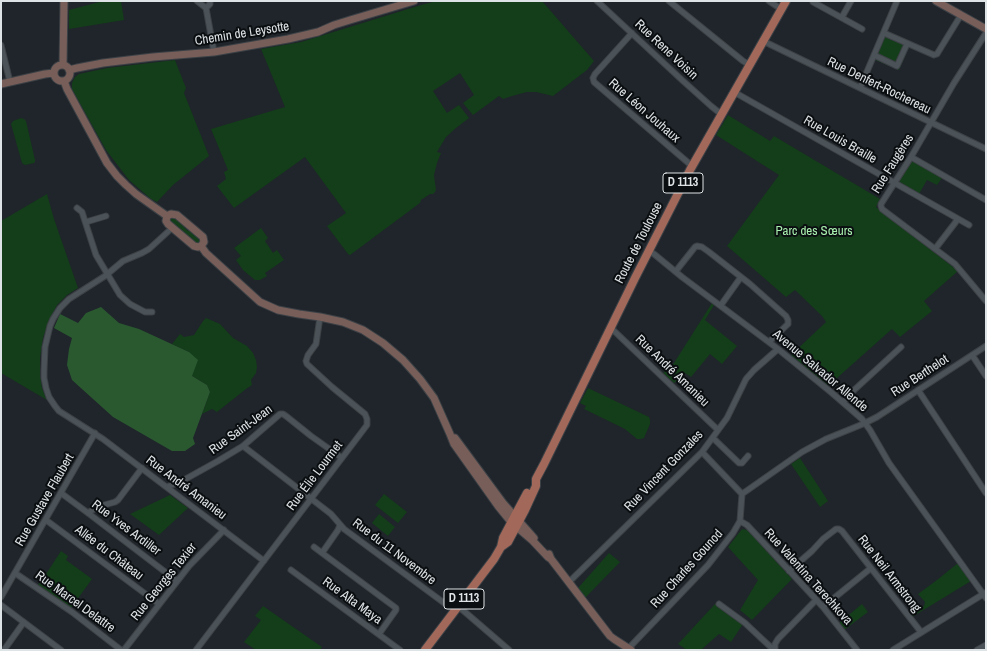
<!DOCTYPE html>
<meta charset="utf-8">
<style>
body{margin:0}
#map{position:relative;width:987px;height:651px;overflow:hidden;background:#1f252a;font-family:"Archivo Narrow",sans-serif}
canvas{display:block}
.frame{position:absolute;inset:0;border:2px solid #dee3e6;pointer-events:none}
</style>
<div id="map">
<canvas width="987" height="651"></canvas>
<div class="frame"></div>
</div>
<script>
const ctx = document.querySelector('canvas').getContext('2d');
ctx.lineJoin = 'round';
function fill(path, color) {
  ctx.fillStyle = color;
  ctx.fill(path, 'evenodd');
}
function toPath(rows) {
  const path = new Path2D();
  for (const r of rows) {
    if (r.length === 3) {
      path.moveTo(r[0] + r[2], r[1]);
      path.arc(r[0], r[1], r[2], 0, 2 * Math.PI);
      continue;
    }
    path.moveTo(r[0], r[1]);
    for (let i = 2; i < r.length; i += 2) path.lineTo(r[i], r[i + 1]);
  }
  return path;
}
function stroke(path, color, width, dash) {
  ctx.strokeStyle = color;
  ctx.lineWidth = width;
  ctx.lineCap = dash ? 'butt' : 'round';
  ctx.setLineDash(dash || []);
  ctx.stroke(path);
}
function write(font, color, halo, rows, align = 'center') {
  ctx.font = font + ' "Archivo Narrow",sans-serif';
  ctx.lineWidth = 4;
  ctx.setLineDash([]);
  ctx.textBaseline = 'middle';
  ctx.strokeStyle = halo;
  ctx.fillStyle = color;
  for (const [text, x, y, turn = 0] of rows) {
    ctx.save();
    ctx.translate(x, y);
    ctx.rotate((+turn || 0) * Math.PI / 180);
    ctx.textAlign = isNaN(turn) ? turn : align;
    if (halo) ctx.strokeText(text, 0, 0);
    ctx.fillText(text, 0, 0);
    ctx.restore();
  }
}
fill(toPath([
 [103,1,121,1,124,20,69,29,69,10],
 [437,1,542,1,594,61,587,70,553,96,536,92,527,92,512,96,503,99,499,96,473,115,463,103,474,95,460,73,433,91,447,113,459,105,469,118,456,128,446,137,437,152,441,153,437,163,434,175,436,190,435,192,433,194,430,194,421,200,420,203,350,255,348,254,327,226,346,213,305,157,234,208,217,186,226,179,224,172,228,170,211,129,285,107,261,49,301,42,421,5],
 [886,36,889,37,889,39,909,47,899,70,875,60,884,38],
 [175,60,186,88,184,93,209,156,173,185,157,202,151,199,129,180,106,150,72,89,72,83,75,77,79,74,107,68],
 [728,115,770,141,774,136,880,199,876,207,958,271,924,301,932,311,900,337,892,329,828,386,791,355,826,322,822,316,795,290,786,297,727,246,779,175,716,135],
 [21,118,24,119,26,121,35,160,35,162,34,163,25,165,22,163,11,124,13,121],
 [913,161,942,178,937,185,927,180,919,194,900,183,900,179,909,162],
 [47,194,54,219,78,288,67,295,57,305,48,323,43,338,40,358,40,375,42,388,47,400,1,373,1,221],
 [172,216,184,224,183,226,188,231,190,230,201,240,199,243,195,243,170,221,170,218],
 [261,228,268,238,265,241,273,253,277,250,284,260,265,273,267,276,260,280,255,280,243,270,236,260,241,256,234,248],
 [712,303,714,305,705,320,737,346,722,364,710,354,691,377,685,373,674,383,663,373,674,363],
 [206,318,220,324,233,338,247,346,253,353,256,360,257,367,256,373,251,380,252,385,246,389,217,412,212,409,202,414,210,392,207,385,192,376,189,352,172,344,180,334,184,337,194,335,203,321],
 [588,388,649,417,650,420,650,424,644,438,641,439,637,439,625,429,584,409,586,406,580,403],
 [800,458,828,501,820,507,791,464],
 [384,494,407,512,398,523,375,505],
 [170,495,188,508,159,535,130,514],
 [379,514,395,527,388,536,372,523],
 [742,529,747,530,751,534,792,579,752,620,740,610,758,580,728,547],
 [61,551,68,556,66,560,92,579,71,608,38,585,48,571],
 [609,553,620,562,585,598,578,588],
 [958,563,971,581,912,617,910,614,924,606,925,602,918,594,937,580],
 [715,604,743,624,731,642,719,634,701,650,687,650,678,644],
 [862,604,868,612,844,630,839,623],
 [263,606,309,638,322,647,320,650,256,650,244,642,261,620,255,616]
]), '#143d1a');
fill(toPath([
 [101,307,119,323,139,329,189,352,198,360,192,376,207,385,210,392,193,438,195,444,185,451,172,451,113,417,72,380,67,365,69,349,72,338,54,328,60,314,78,323,86,313]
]), '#2a5930');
const street = toPath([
 [197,1,206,8,214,52],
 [597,1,682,80,711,106,721,114],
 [669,1,743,61,750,65],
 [769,1,781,9],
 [813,2,862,29],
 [206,8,210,4,210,1],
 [842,17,851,1],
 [632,33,595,74,593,78,594,82,692,166],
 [884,33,934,55,937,54,961,15],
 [986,33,954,83,911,157,881,204,881,206,882,209,955,264,986,301],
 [763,41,986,149],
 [1,45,10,82],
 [874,55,897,66,907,44],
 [860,88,897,1],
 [734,92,969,225],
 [911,157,986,200],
 [77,208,82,212,96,255,120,295,130,304,145,312,152,312],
 [86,222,106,216],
 [172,228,149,249,142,253,123,261,105,276,69,299,60,308,53,319,50,326,45,347,44,371,44,378,46,388,49,397,55,406,59,411,103,439,264,561],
 [935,249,955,223,957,220,956,218],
 [649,251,654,254,682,277,778,349,832,393,862,419,870,430,889,463,986,598],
 [676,271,695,247,697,246,702,247,709,252,750,284,786,316,788,320,788,324,769,342],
 [721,305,741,277],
 [611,328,718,430],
 [972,355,986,376],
 [918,390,986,493],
 [843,402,852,392,901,347],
 [713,438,739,463,742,463,748,456],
 [243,446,331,514,344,529,455,611],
 [702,452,742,494],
 [167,487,182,481,218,461,243,446,280,414,283,414,286,416,311,436,342,458],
 [61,493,88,513,177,581],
 [88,513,97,507,115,502,118,500,142,468],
 [46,520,159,604],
 [740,521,747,525,823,607,857,650],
 [340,525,338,530,322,553,396,608,396,610,379,634],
 [314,547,322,553],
 [291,570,400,650],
 [789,571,812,551,823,539,836,529,839,529,842,531,921,632],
 [15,573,72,612,121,650],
 [569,582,702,452,727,418,746,379,754,370,778,349],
 [1,597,95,433],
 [719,604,745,623,762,639,774,650],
 [1,605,61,650],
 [458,606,509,650],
 [823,607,871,568],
 [4,650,24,622],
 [124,650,189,566,224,530],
 [196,650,342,458,367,425,367,419,365,414,332,387,307,364,306,361,308,355,316,344,320,317],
 [627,650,708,565,733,533,740,521,742,494,802,452,826,439,863,424,877,417,986,346],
 [775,650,775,644,778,639,816,600],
 [893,650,985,593],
 [977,650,986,645]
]);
const secondary = toPath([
 [936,1,986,29],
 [63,65,64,1],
 [62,73,8],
 [69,70,77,68,103,63,153,57,214,52,288,39,318,32,334,25,350,20,414,1],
 [64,81,67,89,107,163,117,176,126,185,136,194,167,216],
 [1,84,45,74,54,73],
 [167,216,171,214,177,215,203,237,204,242,201,246],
 [167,216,166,221,168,224,194,246,198,247,201,246],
 [201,246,206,253,260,302,278,310,299,314,320,317,343,322,363,330,383,343,403,360,420,379,434,398,450,434,454,444,498,506,511,522,532,540,548,557,551,559],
 [455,438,503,503,534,538],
 [549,554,551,559,610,636,614,639,631,650]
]);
const primary = toPath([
 [501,547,508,542,525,510,536,486,536,479,544,464,635,278,690,170,786,1],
 [425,650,494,559,501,547,503,538,527,493]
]);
stroke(street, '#3c4146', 7);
stroke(secondary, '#3c4146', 9);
stroke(primary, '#3c4146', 10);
stroke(street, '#4c5358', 5);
stroke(secondary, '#775e59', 7);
stroke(primary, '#a26859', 8);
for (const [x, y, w] of [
 [683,183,40],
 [464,599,40]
]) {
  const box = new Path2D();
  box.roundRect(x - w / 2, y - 10, w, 20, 3);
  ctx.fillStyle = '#0b0e10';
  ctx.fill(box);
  stroke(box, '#dee3e6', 1);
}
write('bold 12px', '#dee3e6', null, [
 ["D 1113",683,183],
 ["D 1113",464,599]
]);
write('13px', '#dee3e6', '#0b0e10', [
 ["Chemin de Leysotte",242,34,-9],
 ["Rue Rene Voisin",666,50,43],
 ["Rue Denfert-Rochereau",879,86,26],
 ["Rue Léon Jouhaux",644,111,41],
 ["Rue Louis Braille",840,140,30],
 ["Rue Faugères",893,164,-58],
 ["Route de Toulouse",639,243,-63],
 ["Rue André Amanieu",672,371,44],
 ["Avenue Salvador Allende",820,371,40],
 ["Rue Berthelot",920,376,-33],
 ["Rue Saint-Jean",241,430,-36],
 ["Rue Vincent Gonzales",664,471,-46],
 ["Rue Élie Lourmet",315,476,-53],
 ["Rue André Amanieu",186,488,37],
 ["Rue Gustave Flaubert",45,500,-60],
 ["Rue Yves Ardiller",126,528,37],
 ["Rue du 11 Novembre",394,552,37],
 ["Allée du Château",109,553,37],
 ["Rue Charles Gounod",687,569,-48],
 ["Rue Neil Armstrong",889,574,52],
 ["Rue Valentina Terechkova",808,577,48],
 ["Rue Georges Texier",164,582,-51],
 ["Rue Alta Maya",352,601,36],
 ["Rue Marcel Delattre",75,602,36]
]);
write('13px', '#a8f0ae', '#0b0e10', [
 ["Parc des Sœurs",814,232]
]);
</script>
